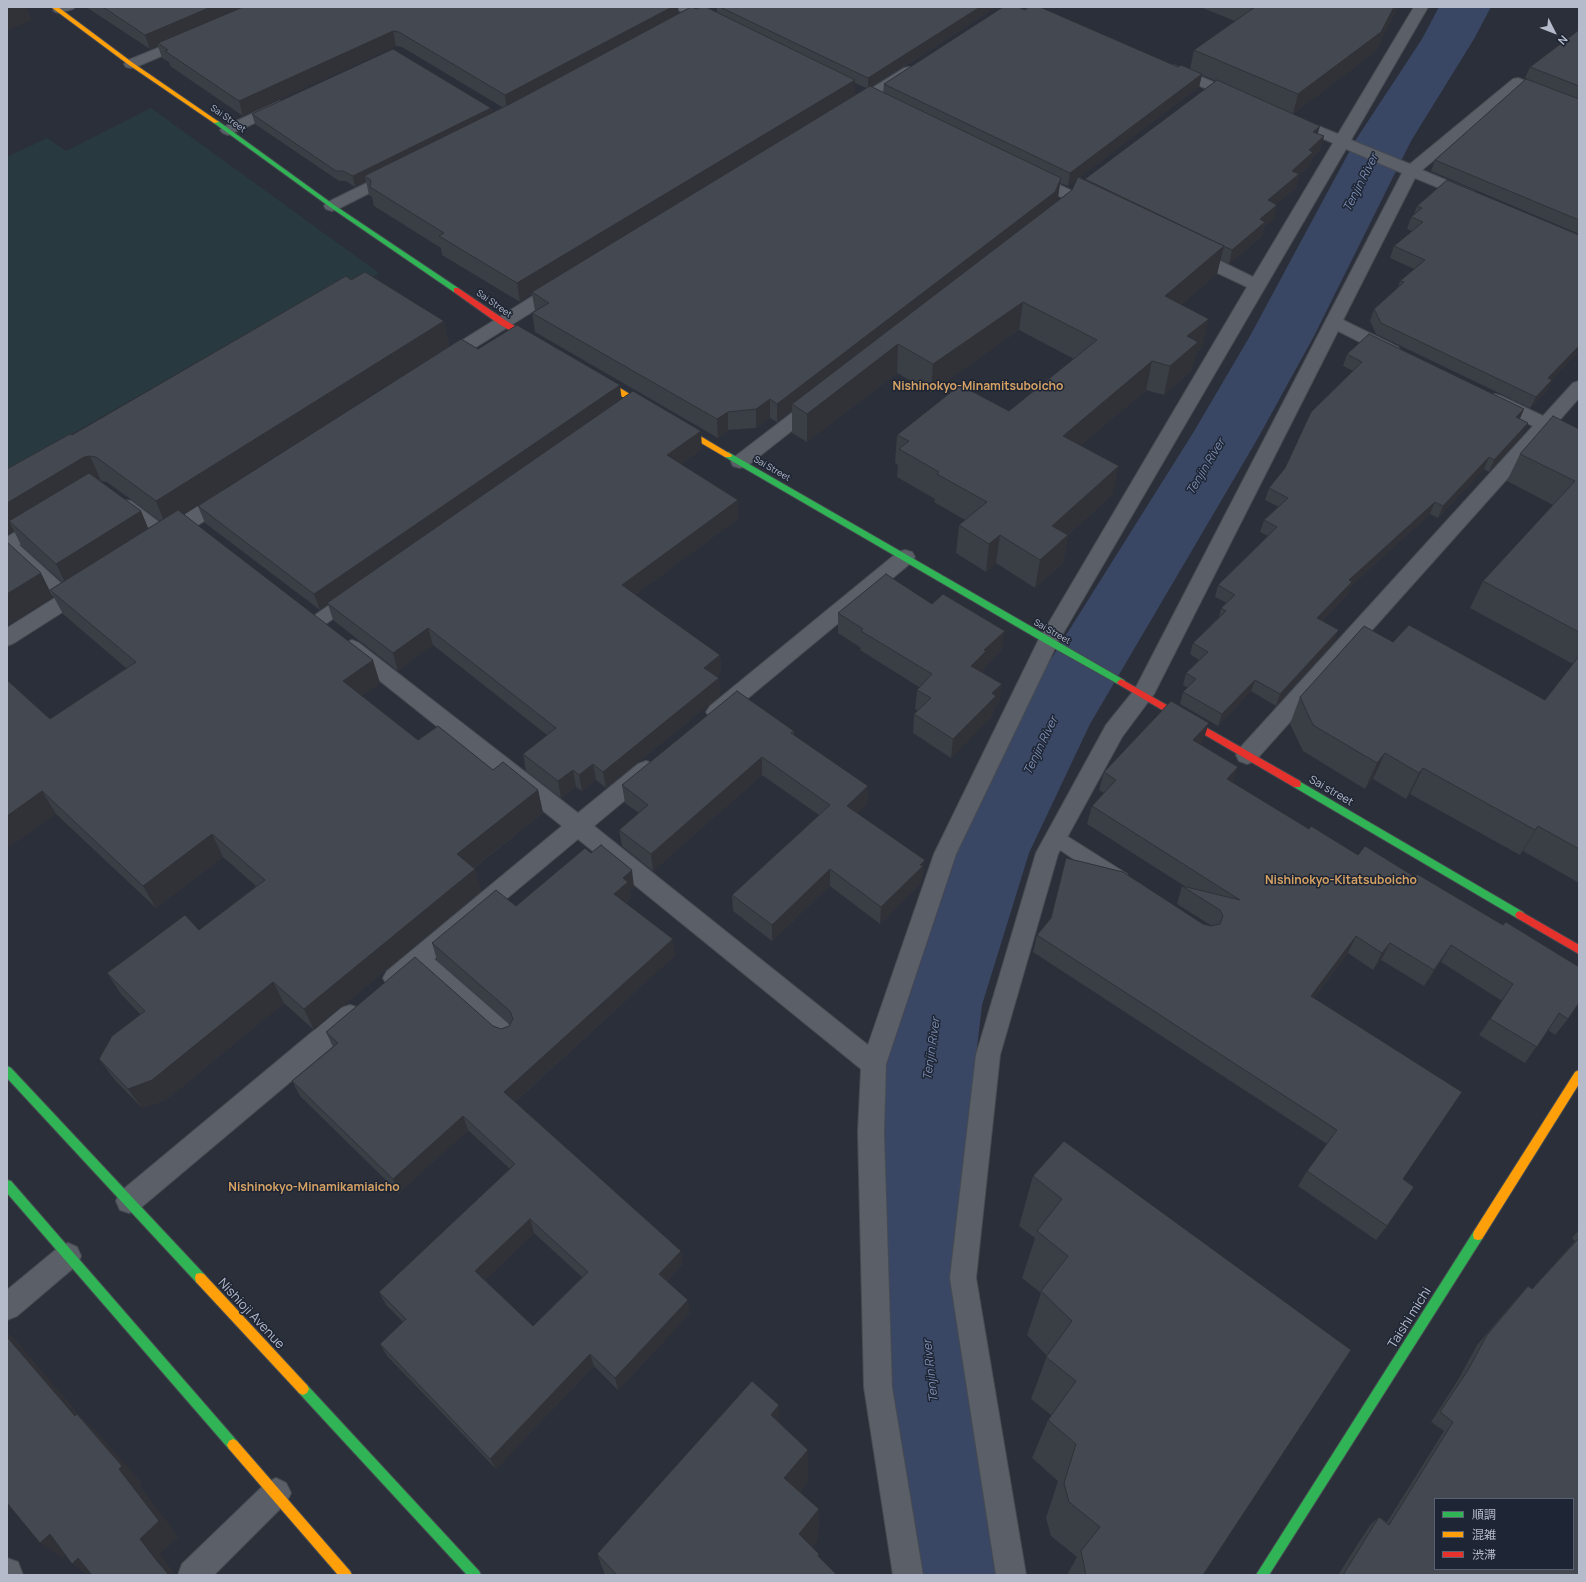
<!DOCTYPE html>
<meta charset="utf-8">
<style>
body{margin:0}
#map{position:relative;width:1586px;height:1582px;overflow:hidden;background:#2b2f39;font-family:Manrope,"Noto Sans JP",sans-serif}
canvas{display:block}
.frame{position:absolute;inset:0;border:8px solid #b5bbca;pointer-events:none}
.legend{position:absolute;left:1434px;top:1498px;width:140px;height:72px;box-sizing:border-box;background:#1e2534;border:1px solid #5a6170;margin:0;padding:5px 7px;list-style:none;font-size:12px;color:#b5bbca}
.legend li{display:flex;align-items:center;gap:8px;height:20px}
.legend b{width:20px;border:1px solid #5a6170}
.north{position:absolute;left:1534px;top:12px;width:40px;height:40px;-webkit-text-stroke:3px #1e2534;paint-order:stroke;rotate:132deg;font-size:11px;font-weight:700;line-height:16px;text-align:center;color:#b5bbca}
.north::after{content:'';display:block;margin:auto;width:14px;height:18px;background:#b5bbca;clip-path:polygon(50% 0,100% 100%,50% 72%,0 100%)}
</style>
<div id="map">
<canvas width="1586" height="1582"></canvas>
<div class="frame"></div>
<ul class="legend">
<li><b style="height:5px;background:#30b455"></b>順調</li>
<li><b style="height:5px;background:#ff9f0a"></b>混雑</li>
<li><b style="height:5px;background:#e5322d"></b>渋滞</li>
</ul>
<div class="north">N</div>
</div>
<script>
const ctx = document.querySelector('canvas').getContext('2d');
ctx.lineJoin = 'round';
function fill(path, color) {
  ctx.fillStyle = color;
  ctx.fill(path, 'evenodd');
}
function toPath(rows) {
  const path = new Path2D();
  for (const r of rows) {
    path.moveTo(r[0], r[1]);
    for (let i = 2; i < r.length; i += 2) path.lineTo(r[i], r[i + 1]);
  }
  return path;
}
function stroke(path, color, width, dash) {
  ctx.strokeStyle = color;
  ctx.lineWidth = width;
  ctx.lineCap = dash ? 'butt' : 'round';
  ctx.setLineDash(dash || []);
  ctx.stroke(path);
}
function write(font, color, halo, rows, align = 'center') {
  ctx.font = font + ' Manrope,sans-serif';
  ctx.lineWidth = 3;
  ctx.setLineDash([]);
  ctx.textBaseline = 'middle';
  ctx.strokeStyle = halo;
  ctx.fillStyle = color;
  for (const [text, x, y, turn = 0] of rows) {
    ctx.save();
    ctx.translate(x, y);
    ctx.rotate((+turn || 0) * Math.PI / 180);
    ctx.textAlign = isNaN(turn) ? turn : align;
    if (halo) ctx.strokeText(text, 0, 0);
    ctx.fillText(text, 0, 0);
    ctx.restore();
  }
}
fill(toPath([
 [151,108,379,273,301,319,288,310,7,471,7,157,47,138,66,151]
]), '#28393f');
fill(toPath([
 [1439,7,1491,7,1474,39,1411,141,1314,336,1258,438,1090,724,1029,853,982,1005,962,1176,979,1358,1007,1575,899,1575,879,1358,868,1176,894,1005,947,853,1029,694,1193,433,1250,336,1355,141,1422,39,1439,7]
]), '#394764');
const lane = toPath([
 [57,7,75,7,73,9,59,13,55,12,53,10,57,7],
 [125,500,131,501,172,532,174,536,172,540,166,542,160,540,119,509,117,505,119,501,125,500],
 [39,519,45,521,47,525,45,529,19,545,74,595,76,599,74,603,68,605,62,603,7,552,7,537,33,521,39,519],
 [350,593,356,595,358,599,356,603,324,625,318,627,312,625,310,621,312,617,344,595,350,593],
 [1056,831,1062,833,1127,874,1129,880,1127,886,1120,888,1113,886,1050,843,1047,838,1050,833,1056,831],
 [419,950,426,952,513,1028,516,1034,513,1040,506,1043,499,1040,412,964,409,958,412,952,419,950]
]);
const street = toPath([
 [676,7,694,7,718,19,720,22,718,25,713,26,708,25,678,10,676,7],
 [1414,7,1428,7,1351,140,1410,164,1513,79,1518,78,1579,101,1579,111,1520,88,1422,170,1475,192,1477,195,1475,198,1469,200,1463,198,1415,178,1343,320,1398,347,1401,351,1398,355,1392,357,1386,355,1338,331,1154,694,1122,737,1058,854,1000,1055,976,1278,1026,1575,996,1575,950,1278,976,1055,1036,853,1106,725,1135,689,1402,173,1346,149,1058,642,956,854,886,1064,884,1132,892,1387,923,1575,893,1575,864,1387,858,1132,861,1069,578,839,403,985,395,988,387,985,383,978,387,971,562,826,345,653,342,648,345,643,352,640,359,643,578,813,638,764,646,761,654,764,657,770,654,776,594,826,868,1045,934,854,1038,641,1247,287,1186,258,1184,254,1186,250,1192,249,1198,250,1253,277,1333,143,1286,123,1283,120,1286,117,1291,115,1296,117,1338,134,1414,7],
 [187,36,192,37,194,40,192,43,136,67,131,68,126,67,124,64,126,61,187,36],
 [1173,65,1242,94,1245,97,1242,100,1237,102,1232,100,1168,72,1166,69,1168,66,1173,65],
 [909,67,914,68,916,71,914,74,858,109,853,111,848,109,845,106,848,103,904,68,909,67],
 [280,101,285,103,288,106,285,109,233,133,228,135,223,133,220,130,223,127,280,101],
 [393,170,399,172,401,175,399,178,338,209,332,211,326,209,324,206,326,203,393,170],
 [1032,172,1100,204,1102,207,1100,210,1094,212,1088,210,1026,180,1024,177,1026,174,1032,172],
 [558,283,564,284,566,288,564,292,449,364,443,366,437,364,434,360,437,356,552,284,558,283],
 [1579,381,1579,398,1557,423,1579,433,1579,447,1548,433,1255,761,1247,764,1239,761,1236,755,1239,749,1533,426,1489,404,1486,400,1489,396,1495,394,1501,396,1543,416,1573,383,1579,381],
 [816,397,822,399,825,403,822,407,747,466,740,468,733,466,731,462,733,458,810,399,816,397],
 [227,490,234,492,237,497,234,502,173,541,166,543,159,541,156,536,159,531,220,492,227,490],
 [905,550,912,552,915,557,912,562,724,718,717,720,710,718,706,712,710,706,898,552,905,550],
 [84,582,91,584,94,589,91,594,14,643,7,646,7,628,77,584,84,582],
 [350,1005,359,1008,362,1016,359,1024,138,1210,129,1213,120,1210,116,1201,120,1192,341,1008,350,1005],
 [68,1243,77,1247,81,1256,77,1265,17,1316,7,1320,7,1290,59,1247,68,1243],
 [276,1478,286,1483,291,1493,286,1503,214,1575,178,1575,182,1564,266,1483,276,1478],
 [7,1558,18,1562,23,1575,7,1575,7,1558]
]);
const fast = toPath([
 [214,121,218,121,334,205,458,288,458,292,454,292,330,207,214,123,214,121],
 [728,452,1124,680,1125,682,1124,684,1118,684,1045,643,725,457,724,455,728,452],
 [1297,780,1523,912,1525,915,1523,918,1520,919,1517,918,1294,787,1293,784,1294,781,1297,780],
 [7,1066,11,1068,204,1274,205,1278,204,1282,200,1283,196,1282,7,1078,7,1066],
 [7,1180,11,1181,237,1441,239,1445,237,1449,233,1451,229,1449,7,1193,7,1180],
 [1478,1230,1482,1231,1483,1235,1482,1239,1269,1575,1256,1575,1474,1231,1478,1230],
 [303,1383,307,1385,479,1571,481,1575,467,1575,299,1393,297,1389,299,1385,303,1383]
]);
const slow = toPath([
 [51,7,58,7,133,63,219,122,214,123,129,65,51,7],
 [592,375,598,375,732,455,731,457,725,457,592,379,592,375],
 [1579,1070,1579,1084,1482,1239,1478,1240,1474,1239,1473,1235,1474,1231,1575,1072,1579,1070],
 [200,1273,204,1274,307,1385,309,1389,307,1393,303,1395,299,1393,196,1282,195,1278,196,1274,200,1273],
 [233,1439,237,1441,350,1571,352,1575,338,1575,229,1449,227,1445,229,1441,233,1439]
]);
const jam = toPath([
 [454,288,458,288,505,320,542,343,541,345,535,345,499,324,454,292,454,288],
 [1121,679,1300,781,1301,784,1300,787,1294,787,1118,684,1117,682,1121,679],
 [1520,911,1579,945,1579,954,1517,918,1515,915,1517,912,1520,911]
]);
stroke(lane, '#474b52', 2);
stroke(street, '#474b52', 2);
stroke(fast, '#474b52', 2);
stroke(slow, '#474b52', 2);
stroke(jam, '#474b52', 2);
fill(lane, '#5b5f67');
fill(street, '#5b5f67');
fill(fast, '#30b455');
fill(slow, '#ff9f0a');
fill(jam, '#e5322d');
fill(toPath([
 [86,7,678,7,679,14,697,9,717,12,717,7,993,7,993,9,872,87,883,93,884,84,1025,10,1178,67,1190,69,1194,50,1235,21,1200,7,1398,7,1375,52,1293,114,1318,134,1324,136,1320,150,1312,158,1310,166,1299,175,1296,188,1276,204,1274,219,1264,227,1262,236,1229,264,1220,260,1217,274,1181,305,1202,347,1196,353,1191,371,1164,395,1146,390,1081,445,1113,494,1068,535,1063,563,1035,588,996,563,986,572,956,553,959,525,965,520,934,502,935,499,897,477,898,465,895,463,897,435,1009,411,1074,359,1019,330,931,392,897,373,807,442,792,433,792,411,777,422,770,418,756,428,728,430,718,438,535,332,532,313,535,311,532,294,520,302,442,255,441,248,374,206,372,197,369,195,366,181,355,187,346,181,339,181,255,124,252,114,491,108,492,113,502,107,402,47,396,46,243,116,170,66,169,62,162,58,158,46,150,49],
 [1202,75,1216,81,1085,179,1085,180,1080,177,1199,87],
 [855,83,866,88,855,95],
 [1077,179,1072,190,1056,202,1058,197,1060,183,1068,186],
 [1579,30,1579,234,1431,171,1435,160,1531,81,1525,78,1530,67],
 [1447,180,1552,380,1546,392,1530,408,1376,334,1370,321,1374,309,1398,287,1400,281,1414,269,1390,258,1394,246,1412,231,1407,229,1411,217,1414,214,1417,206],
 [351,280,444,321,449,346,184,514,380,683,362,696,418,740,493,770,538,790,543,813,474,868,475,869,481,891,314,1030,284,1003,166,1100,142,1108,114,1079,99,1059,140,1014,121,994,107,973,199,930,256,886,223,857,156,908,56,814,7,848,7,680,50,719,126,668,63,614,50,590,62,582,21,545,14,531,7,535,7,469,72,435],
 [100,481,107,482,160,521,148,528,141,511],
 [478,349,622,399,702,449,681,464,739,518,635,595,720,655,721,672,716,677,719,678,720,696,606,788,596,780,582,791,576,787,561,798,526,771,523,754,547,735,433,645,398,671,333,620,328,604,320,610,205,523,198,506],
 [1347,354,1524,409,1519,419,1522,435,1489,472,1484,469,1438,518,1430,514,1351,586,1348,594,1322,621,1334,642,1276,706,1251,691,1218,726,1180,704,1183,692,1188,688,1183,685,1186,673,1199,660,1190,654,1193,643,1219,617,1221,608,1227,603,1215,597,1218,585,1268,536,1260,532,1264,520,1279,507,1265,500,1269,488,1285,468,1353,371,1343,366],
 [1579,429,1579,883,1523,851,1520,855,1410,794,1406,799,1373,779,1365,789,1303,751,1290,724,1300,697,1393,642,1545,700,1573,664,1470,608,1483,581,1553,505,1507,481,1520,454],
 [838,613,1002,650,984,668,983,671,982,672,1002,684,999,703,994,708,993,715,951,758,913,733,914,714,918,711,915,709,917,690,919,687,860,650,861,648,838,633],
 [794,731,794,735,868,786,867,804,857,813,923,877,921,878,921,883,880,924,830,886,772,941,733,911,732,895,819,815,762,775,653,871,622,846,619,830,639,813,625,803,622,785],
 [1203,741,1200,744,1238,767,1232,783,1568,1019,1555,1035,1548,1030,1525,1063,1479,1035,1502,1001,1441,962,1424,986,1381,960,1373,970,1348,953,1314,998,1403,1179,1387,1226,1376,1240,1298,1186,1307,1171,1327,1144,1033,952,1037,935,1203,924,1212,926,1177,904,1182,886,1186,887,1087,824,1092,806,1104,793,1099,790,1104,772],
 [634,887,630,891,631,898,626,903,675,955,515,1102,681,1251,683,1264,667,1281,690,1313,618,1390,594,1366,496,1469,387,1356,380,1344,403,1322,386,1305,379,1292,510,1169,468,1130,399,1193,300,1096,292,1081,333,1047,326,1032,493,1026,501,1029,509,1026,510,1024,437,960,432,943,516,906],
 [534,1233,582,1277,533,1326,485,1280],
 [1064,1141,1203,1575,1067,1575,1077,1557,1051,1536,1046,1518,1058,1481,1032,1458,1048,1420,1051,1415,1031,1399,1047,1356,1027,1335,1041,1293,1022,1278,1035,1238,1019,1226,1033,1176],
 [1579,1230,1579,1575,1338,1575,1370,1525,1379,1517,1387,1522,1444,1431,1431,1422,1458,1380,1477,1345,1518,1297,1528,1286,1532,1289,1575,1241,1572,1238],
 [779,1405,779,1423,808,1483,800,1492,819,1509,818,1540,812,1547,819,1554,819,1558,837,1575,605,1575,597,1554]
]), '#3a3e45');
fill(toPath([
 [7,7,27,7,32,20,7,31],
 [211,7,250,7,158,43,158,46,150,49,145,35],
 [672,7,678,7,679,18,507,110,505,95],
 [980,7,993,7,993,9,868,89,868,78],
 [1394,7,1398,7,1375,52,1293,114,1298,94],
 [393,31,396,46,243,116,239,101],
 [1202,74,1199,87,1068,186,1070,173],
 [855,80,855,98,532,292,532,294,520,302,517,283],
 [491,108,493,118,364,176,366,181,355,187,353,176],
 [1320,126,1316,140,1313,132],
 [1324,136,1320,150,1312,158,1310,166,1299,175,1296,188,1264,214,1268,200,1309,150],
 [1061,178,1058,197,1053,211,792,404,792,411,777,422,777,404],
 [1277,205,1274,219,1264,227,1262,236,1229,264,1232,250,1260,219],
 [1224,246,1217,274,1158,325,1165,296],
 [1023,302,1019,330,931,392,933,364],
 [1209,319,1202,347,1196,353,1191,371,1164,395,1170,366,1187,336],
 [444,321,449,346,166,526,156,501],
 [898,344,897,373,807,442,807,414],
 [1579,346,1579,352,1552,380,1546,392,1530,408,1536,397,1548,378],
 [1152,361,1146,390,1059,464,1063,436],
 [620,385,622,402,327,603,328,604,320,610,314,594],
 [770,399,770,418,756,428,756,409],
 [1524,409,1519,421,1516,417],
 [728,412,728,430,718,438,717,419],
 [1528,423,1522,435,1489,472,1494,460],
 [701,431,702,449,668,473,667,455],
 [90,456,101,481,95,482,9,521,14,531,7,535,7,503,84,457],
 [1489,457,1484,469,1438,518,1443,506],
 [1119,466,1113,494,1051,550,1068,535,1063,563,1035,588,1040,560,1052,526],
 [738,500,739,518,624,603,622,585],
 [1435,502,1430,514,1351,586,1348,594,1313,630,1317,618,1349,580],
 [141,511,151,535,68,588,56,564],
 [1000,535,996,563,986,572,989,544],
 [41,573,53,597,7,626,7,594],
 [428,628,433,645,398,671,393,653],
 [1339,630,1334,642,1276,706,1280,694],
 [1005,631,1002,650,984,668,983,671,969,685,971,666,984,650],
 [720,655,721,672,705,685,704,668],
 [373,660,380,683,351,705,343,681],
 [719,678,720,696,606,788,603,772],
 [1255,680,1251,691,1218,726,1222,714],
 [1002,684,999,703,994,708,993,715,951,758,953,739,992,693],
 [1209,723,1203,741,1187,758,1193,740],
 [1385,753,1373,779,1365,789,1377,763],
 [762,757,762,775,653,871,651,854],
 [593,764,596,780,582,791,579,775],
 [1238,767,1231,785,1227,779],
 [1423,768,1410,794,1406,799,1419,773],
 [573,770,576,787,561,798,558,781],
 [868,786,867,804,846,823,847,806],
 [538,790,543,813,463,876,457,854],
 [42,791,56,814,7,848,7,816],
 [1538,826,1523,851,1520,855,1535,830],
 [212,834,223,857,156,908,143,886],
 [925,860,923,877,921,878,921,883,880,924,881,907],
 [475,869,481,891,314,1030,304,1009],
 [830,869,830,886,772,941,772,925],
 [632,870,634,887,630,891,631,898,617,910,614,894,623,878],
 [1356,936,1348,953,1303,1012,1311,996],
 [673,939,675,955,509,1107,504,1092],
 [1390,943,1381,960,1373,970,1382,953],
 [1451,945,1441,962,1424,986,1434,970],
 [273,982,284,1003,166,1100,142,1108,128,1089],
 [463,1116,468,1130,399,1193,393,1179],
 [530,1219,534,1233,481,1284,475,1271],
 [681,1251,683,1264,661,1287,659,1274],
 [688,1300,690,1313,618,1390,615,1378],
 [7,1332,14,1338,83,1419,98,1433,142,1483,140,1486,179,1537,160,1554,176,1575,169,1575,157,1561,140,1539,75,1416,7,1337],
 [590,1354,594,1366,496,1469,490,1459],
 [779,1405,780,1440,771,1415],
 [808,1450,808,1483,785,1510,784,1478],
 [7,1496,16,1502,7,1511],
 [819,1509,818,1540,798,1563,799,1534],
 [50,1534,72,1550,63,1559,40,1543],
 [78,1558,98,1575,88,1575,72,1564]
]), '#303238');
const building = toPath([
 [103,7,211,7,145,35,103,7],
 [243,7,672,7,505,95,399,32,393,31,239,101,165,51,168,50,158,43,243,7],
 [691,7,697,9,701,7,706,7,855,80,517,283,439,236,444,233,370,187,371,180,364,176,510,104,691,7],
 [720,7,980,7,868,78,720,7],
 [1003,7,1018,7,1025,10,1029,7,1040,7,1178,67,1181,65,1202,74,1070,173,884,84,1003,7],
 [1253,7,1394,7,1381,32,1298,94,1194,50,1255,7,1253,7],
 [1579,30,1579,86,1530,67,1579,30],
 [393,49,491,108,353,176,343,171,336,171,252,114,393,49],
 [1526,79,1579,99,1579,220,1435,160,1526,79],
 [1217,80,1320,126,1313,132,1324,136,1309,150,1313,152,1292,171,1299,174,1268,200,1277,205,1260,219,1265,222,1232,250,1085,179,1217,80],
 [870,86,1061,178,1055,192,777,404,770,399,756,409,728,412,717,419,532,313,549,303,532,292,870,86],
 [1078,177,1224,246,1165,296,1209,319,1187,336,1198,342,1170,366,1152,361,1063,436,1119,466,1052,526,1068,535,1040,560,1000,535,989,544,959,525,987,502,937,474,939,472,899,449,909,441,897,435,960,385,1009,411,1097,340,1023,302,933,364,898,344,807,414,792,404,1072,190,1078,177],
 [1447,180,1579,235,1579,346,1548,378,1552,380,1536,397,1381,323,1374,309,1404,282,1400,281,1425,260,1394,246,1423,222,1411,217,1422,208,1417,206,1447,180],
 [365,272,444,321,156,501,96,457,90,456,84,457,7,503,7,469,70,434,72,435,346,276,351,280,365,272],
 [517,325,620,385,314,594,198,506,461,339,478,349,517,325],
 [1369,334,1524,409,1516,417,1528,423,1494,460,1489,457,1443,506,1435,502,1349,580,1352,582,1317,618,1339,630,1280,694,1255,680,1222,714,1183,692,1196,679,1186,673,1208,652,1193,643,1226,611,1221,608,1235,595,1218,585,1277,527,1264,520,1288,498,1269,488,1285,468,1311,412,1362,362,1347,354,1369,334],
 [633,391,701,431,667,455,738,500,622,585,720,655,704,668,719,678,603,772,593,764,579,775,573,770,558,781,523,754,556,728,428,628,393,653,327,603,633,391],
 [1553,416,1579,429,1579,632,1483,581,1575,481,1520,454,1553,416],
 [89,473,141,511,56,564,9,521,89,473],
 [178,510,373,660,343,681,418,740,438,726,493,770,503,762,538,790,457,854,475,869,304,1009,273,982,152,1080,128,1089,99,1059,112,1036,145,1011,107,973,185,915,199,930,265,880,212,834,143,886,42,791,7,816,7,680,50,719,136,662,50,590,178,510],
 [7,542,41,573,7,594,7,542],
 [886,574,932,604,943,594,1005,631,984,650,986,651,971,666,1002,684,992,693,996,696,953,739,914,714,931,698,917,690,932,674,861,631,863,629,838,613,886,574],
 [1409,625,1545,700,1579,656,1579,849,1538,826,1535,830,1423,768,1419,773,1385,753,1377,763,1313,725,1300,697,1364,626,1393,642,1409,625],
 [737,691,794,731,791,733,868,786,847,806,925,860,920,865,923,866,881,907,830,869,772,925,732,895,830,805,762,757,651,854,619,830,648,805,622,785,737,691],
 [1171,701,1209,723,1193,740,1238,767,1227,779,1309,829,1311,826,1358,855,1365,846,1415,877,1417,874,1503,925,1506,922,1579,967,1579,1003,1568,1019,1559,1013,1537,1047,1490,1019,1513,984,1451,945,1434,970,1390,943,1382,953,1356,936,1311,996,1462,1092,1403,1179,1414,1187,1387,1226,1307,1171,1337,1130,1037,935,1051,918,1066,858,1123,872,1203,924,1211,926,1220,924,1223,916,1220,910,1182,886,1240,900,1092,806,1116,780,1104,772,1171,701],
 [601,845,632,870,623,878,628,882,614,894,673,939,504,1092,681,1251,659,1274,688,1300,615,1378,590,1354,490,1459,380,1344,406,1319,379,1292,515,1164,463,1116,393,1179,292,1081,338,1043,326,1032,415,957,493,1026,501,1029,509,1026,513,1019,510,1011,432,943,496,890,516,906,585,848,591,853,601,845],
 [530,1219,588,1272,533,1326,475,1271,530,1219],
 [1064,1141,1351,1350,1203,1575,1086,1575,1081,1551,1100,1527,1069,1502,1064,1483,1076,1444,1048,1420,1076,1381,1046,1357,1072,1321,1041,1291,1068,1256,1037,1231,1062,1199,1033,1176,1064,1141],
 [1579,1238,1579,1575,1343,1575,1379,1517,1389,1525,1453,1422,1440,1412,1468,1370,1487,1335,1528,1286,1532,1289,1579,1238],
 [1435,1499,1573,1499,1573,1569,1435,1569,1435,1499],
 [7,1337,75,1416,77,1414,122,1466,119,1469,159,1521,140,1539,157,1561,169,1575,92,1575,78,1558,72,1564,50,1534,40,1543,7,1503,7,1337],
 [752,1381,779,1405,771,1415,808,1450,784,1478,819,1509,799,1534,819,1554,818,1556,837,1575,617,1575,597,1554,752,1381]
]);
fill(building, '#444850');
stroke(building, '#303238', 1);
write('9px', '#b5bbca', '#1e2534', [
 ["Sai Street",228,119,35],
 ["Sai Street",494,304,35],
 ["Sai Street",772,469,30],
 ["Sai Street",1052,632,30]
]);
write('11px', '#b5bbca', '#1e2534', [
 ["Sai street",1331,791,30]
]);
write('italic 12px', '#7c8eb2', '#1e2534', [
 ["Tenjin River",1361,183,-63],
 ["Tenjin River",1206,467,-59],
 ["Tenjin River",1041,746,-64],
 ["Tenjin River",932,1049,-82],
 ["Tenjin River",931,1371,-96]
]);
write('bold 12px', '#d6a264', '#1e2534', [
 ["Nishinokyo-Minamitsuboicho",978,387],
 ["Nishinokyo-Kitatsuboicho",1341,881],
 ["Nishinokyo-Minamikamiaicho",314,1188]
]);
write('13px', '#b5bbca', '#1e2534', [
 ["Nishioji Avenue",251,1314,47],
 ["Taishi michi",1410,1318,-58]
]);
</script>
